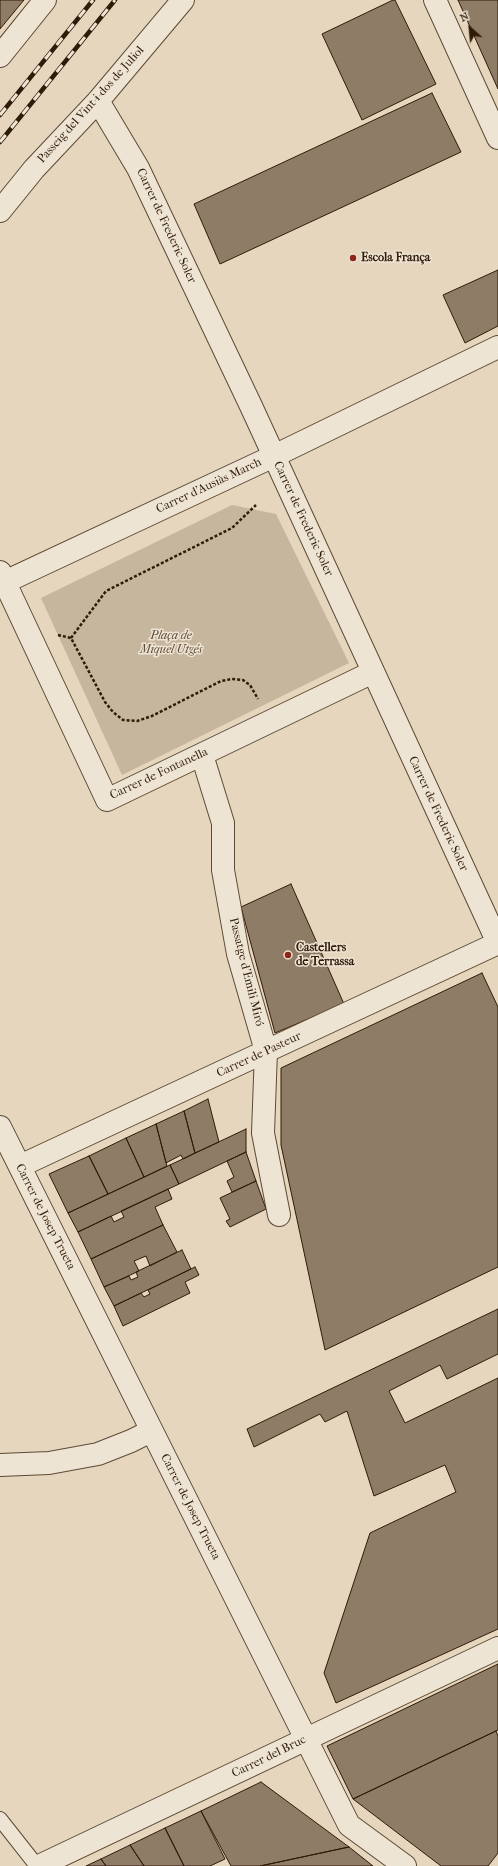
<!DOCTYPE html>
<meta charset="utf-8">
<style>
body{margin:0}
#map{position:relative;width:498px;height:1866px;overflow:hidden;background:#e5d6bd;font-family:"IM FELL French Canon",serif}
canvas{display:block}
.north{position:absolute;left:450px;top:8px;width:40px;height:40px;-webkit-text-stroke:3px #eee4d4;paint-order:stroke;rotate:333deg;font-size:11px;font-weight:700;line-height:16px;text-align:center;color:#301b08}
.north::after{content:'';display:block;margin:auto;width:14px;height:18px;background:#301b08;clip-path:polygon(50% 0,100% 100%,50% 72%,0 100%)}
</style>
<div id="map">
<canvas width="498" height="1866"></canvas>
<div class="north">N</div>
</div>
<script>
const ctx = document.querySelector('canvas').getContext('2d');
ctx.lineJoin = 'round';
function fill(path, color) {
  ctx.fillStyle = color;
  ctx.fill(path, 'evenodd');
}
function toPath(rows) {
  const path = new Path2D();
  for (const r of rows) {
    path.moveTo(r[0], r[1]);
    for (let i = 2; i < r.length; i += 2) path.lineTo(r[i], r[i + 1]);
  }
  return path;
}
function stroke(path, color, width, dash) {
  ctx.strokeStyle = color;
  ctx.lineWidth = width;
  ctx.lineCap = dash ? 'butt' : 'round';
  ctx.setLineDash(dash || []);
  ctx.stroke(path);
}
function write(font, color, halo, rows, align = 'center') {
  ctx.font = font + ' "IM FELL French Canon",serif';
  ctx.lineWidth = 3;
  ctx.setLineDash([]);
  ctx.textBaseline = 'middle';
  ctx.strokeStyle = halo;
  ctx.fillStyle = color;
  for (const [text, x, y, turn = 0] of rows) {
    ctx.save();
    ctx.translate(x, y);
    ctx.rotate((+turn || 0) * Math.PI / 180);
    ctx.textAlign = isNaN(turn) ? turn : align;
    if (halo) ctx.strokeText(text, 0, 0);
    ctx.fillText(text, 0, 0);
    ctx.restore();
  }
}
fill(toPath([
 [232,505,276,514,349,663,122,775,41,598]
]), '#c6b69e');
const building = toPath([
 [0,0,24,0,0,29,0,0],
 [393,0,395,0,436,84,362,120,322,34,393,0],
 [458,0,498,0,498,89,458,0],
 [432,93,461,152,220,264,194,204,432,93],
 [498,270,498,326,465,343,443,295,498,270],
 [291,884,344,1004,275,1033,241,907,291,884],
 [482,973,498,1007,498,1267,325,1350,281,1145,281,1068,482,973],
 [208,1099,219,1142,195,1153,184,1111,208,1099],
 [184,1111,195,1153,183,1159,181,1155,166,1163,156,1124,184,1111],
 [156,1124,167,1166,144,1177,126,1138,156,1124],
 [246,1129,246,1152,179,1184,170,1165,246,1129],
 [126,1138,144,1177,108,1194,89,1156,126,1138],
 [246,1152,256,1181,232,1192,227,1181,234,1177,227,1161,246,1152],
 [89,1156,108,1194,68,1213,49,1174,89,1156],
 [170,1165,179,1184,78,1232,68,1213,170,1165],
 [256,1181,266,1209,230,1227,226,1221,230,1219,220,1198,256,1181],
 [168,1189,172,1199,155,1207,163,1225,91,1259,78,1232,111,1216,114,1222,124,1217,121,1211,168,1189],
 [163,1225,177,1252,150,1266,146,1256,134,1261,139,1271,104,1287,91,1259,163,1225],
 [182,1250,191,1269,114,1306,104,1287,129,1276,131,1280,138,1277,136,1272,182,1250],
 [195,1267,199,1275,185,1282,190,1293,123,1326,114,1306,141,1293,144,1297,150,1294,148,1290,195,1267],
 [498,1309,498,1354,447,1379,440,1365,389,1391,405,1423,498,1378,498,1629,336,1703,324,1673,370,1533,456,1492,445,1465,374,1496,347,1411,325,1422,320,1414,254,1447,247,1429,498,1309],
 [498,1664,498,1730,353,1799,327,1746,498,1664],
 [496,1731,498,1736,498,1853,488,1866,441,1866,353,1799,496,1731],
 [261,1782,349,1847,260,1866,231,1866,201,1811,261,1782],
 [201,1811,225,1859,210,1866,184,1866,165,1828,201,1811],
 [165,1828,184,1866,144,1866,130,1845,165,1828],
 [130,1845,144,1866,106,1866,101,1859,130,1845],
 [349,1847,373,1866,260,1866,349,1847],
 [101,1859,106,1866,86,1866,101,1859]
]);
fill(building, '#8e7c66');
stroke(building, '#301b08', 1);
const lane = toPath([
 [0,1819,37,1866]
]);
const street = toPath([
 [435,0,498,138],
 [0,56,45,0],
 [98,101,138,168,251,406,498,943],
 [0,211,34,169,98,101,183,0],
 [0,572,107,800,373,672],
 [5,582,274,456,498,347],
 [202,755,223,823,223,870,238,954,266,1051,263,1133,279,1215],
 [0,1127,349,1825,405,1866],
 [20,1166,498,943],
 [0,1465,49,1463,98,1454,131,1441,151,1431],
 [39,1866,498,1648]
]);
stroke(lane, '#5d4a35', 16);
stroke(street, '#5d4a35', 24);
stroke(toPath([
 [58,635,71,638,105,702,113,712,123,720,137,721,152,716,221,681,232,679,243,680,250,685,258,699],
 [71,638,106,591,232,528,256,505]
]), '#301b08', 2.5, [3, 2]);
stroke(lane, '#eee4d4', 14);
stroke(street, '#eee4d4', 22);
const rail = toPath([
 [0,115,93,0],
 [0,142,115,0]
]);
stroke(rail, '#301b08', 4.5);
stroke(rail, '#eee4d4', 3, [9]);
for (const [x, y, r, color] of [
 [353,258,4,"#8f2418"],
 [288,955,4,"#8f2418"]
]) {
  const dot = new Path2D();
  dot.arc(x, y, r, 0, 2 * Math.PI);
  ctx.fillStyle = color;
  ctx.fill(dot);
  stroke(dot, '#eee4d4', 1.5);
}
write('12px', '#301b08', '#eee4d4', [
 ["Passeig del Vint-i-dos de Juliol",91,105,-48],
 ["Carrer de Frederic Soler",166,226,65],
 ["Carrer d'Ausiàs March",209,486,-25],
 ["Carrer de Frederic Soler",303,519,65],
 ["Carrer de Fontanella",159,774,-25],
 ["Carrer de Frederic Soler",438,814,65],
 ["Passatge d'Emili Miró",246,972,76],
 ["Carrer de Pasteur",259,1055,-25],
 ["Carrer de Josep Trueta",45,1217,63],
 ["Carrer de Josep Trueta",190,1507,63],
 ["Carrer del Bruc",269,1757,-26]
]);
write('bold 12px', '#301b08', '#eee4d4', [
 ["Escola França",361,258],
 ["Castellers",296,948],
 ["de Terrassa",296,962]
], 'left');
write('italic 12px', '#5d4a35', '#eee4d4', [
 ["Plaça de",171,636],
 ["Miquel Utgés",171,650]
]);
</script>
